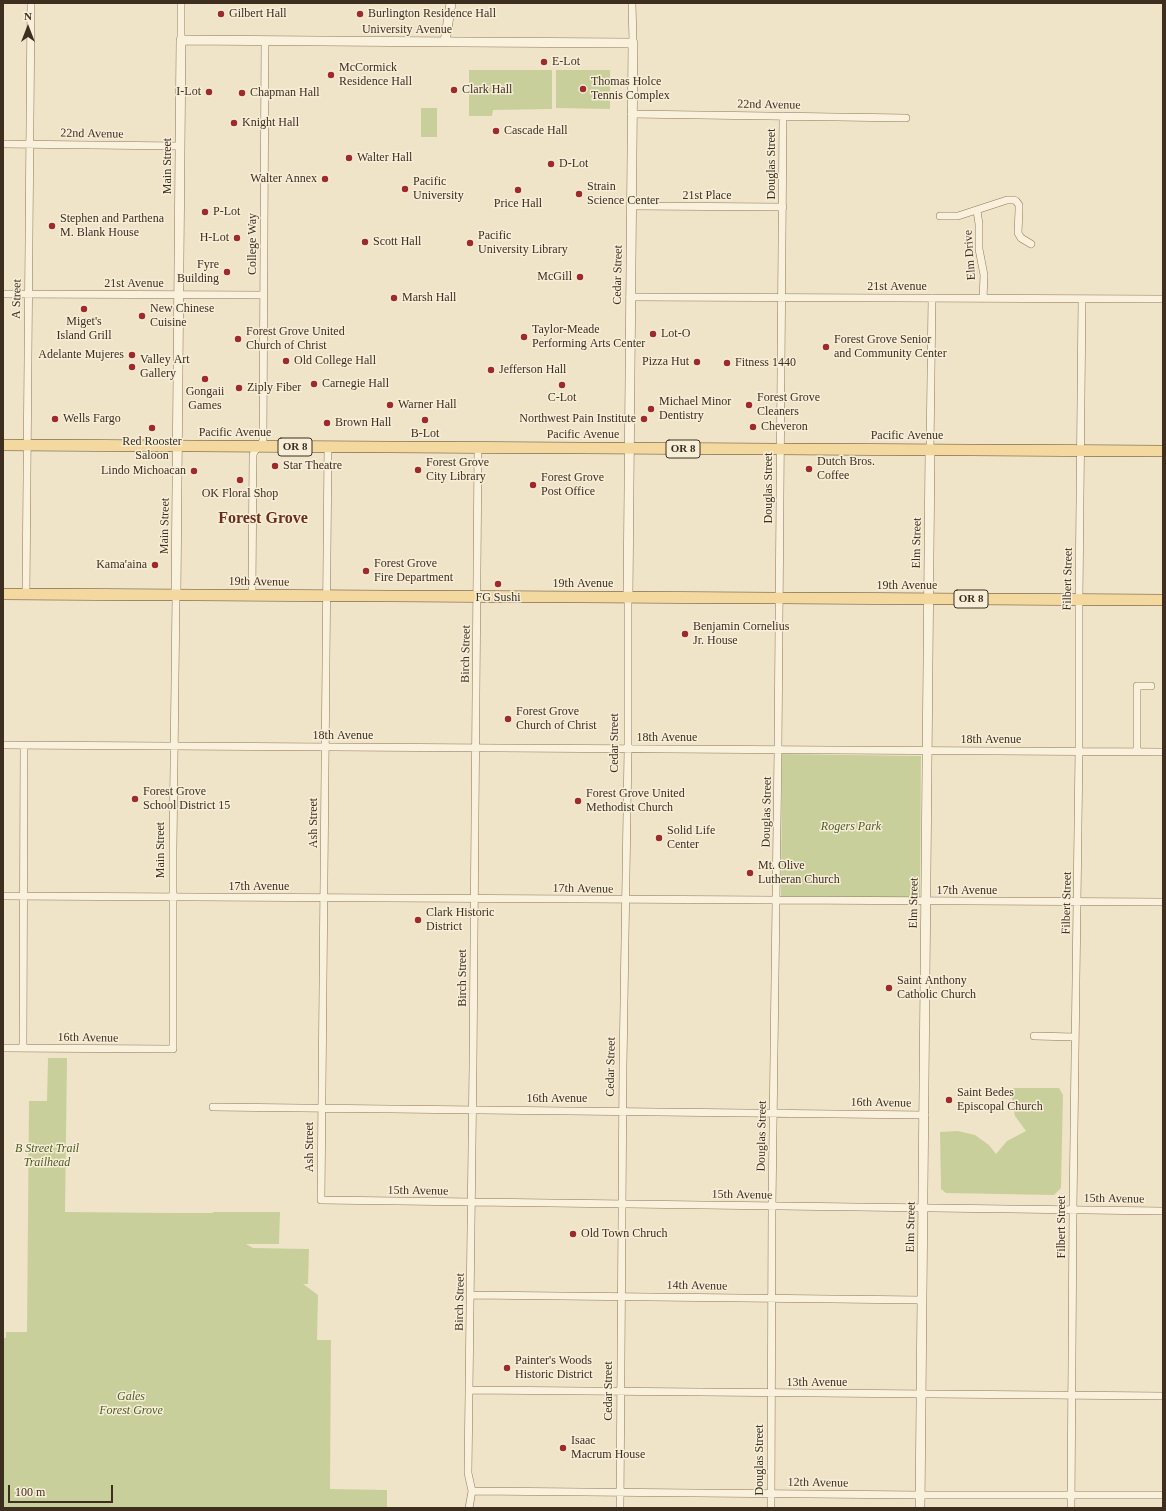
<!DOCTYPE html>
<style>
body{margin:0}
#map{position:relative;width:1166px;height:1511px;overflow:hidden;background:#f0e4c8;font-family:"Times New Roman",serif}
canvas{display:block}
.frame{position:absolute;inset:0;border:4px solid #3d2e20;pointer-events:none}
.north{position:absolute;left:8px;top:8px;width:40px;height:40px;-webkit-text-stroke:3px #f7eed8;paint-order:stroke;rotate:0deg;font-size:11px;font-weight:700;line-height:16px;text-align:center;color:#3d2e20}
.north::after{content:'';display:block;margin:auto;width:14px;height:18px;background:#3d2e20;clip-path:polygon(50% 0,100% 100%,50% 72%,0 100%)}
.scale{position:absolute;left:8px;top:1485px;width:105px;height:18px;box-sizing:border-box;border:2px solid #3d2e20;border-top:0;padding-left:5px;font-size:12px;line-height:14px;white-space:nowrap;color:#3d2e20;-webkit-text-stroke:3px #f7eed8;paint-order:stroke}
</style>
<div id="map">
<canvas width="1166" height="1511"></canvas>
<div class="frame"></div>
<div class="north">N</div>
<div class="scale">100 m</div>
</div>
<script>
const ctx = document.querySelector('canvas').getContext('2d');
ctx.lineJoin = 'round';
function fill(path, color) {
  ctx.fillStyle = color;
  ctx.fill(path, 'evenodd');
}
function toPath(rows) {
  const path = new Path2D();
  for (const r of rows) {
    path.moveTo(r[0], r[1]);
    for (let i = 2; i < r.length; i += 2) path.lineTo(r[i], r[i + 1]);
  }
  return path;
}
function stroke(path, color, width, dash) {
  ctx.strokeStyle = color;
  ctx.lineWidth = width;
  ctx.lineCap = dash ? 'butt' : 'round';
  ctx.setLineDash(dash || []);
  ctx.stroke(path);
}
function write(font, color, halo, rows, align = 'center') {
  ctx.font = font + ' "Times New Roman",serif';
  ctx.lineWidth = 3;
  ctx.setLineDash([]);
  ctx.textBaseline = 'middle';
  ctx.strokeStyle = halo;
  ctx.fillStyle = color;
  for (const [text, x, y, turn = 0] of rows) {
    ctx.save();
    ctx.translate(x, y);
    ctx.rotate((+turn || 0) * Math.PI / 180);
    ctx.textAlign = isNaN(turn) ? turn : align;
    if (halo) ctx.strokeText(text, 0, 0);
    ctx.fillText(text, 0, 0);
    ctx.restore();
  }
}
fill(toPath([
 [469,70,552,70,552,109,493,110,492,116,469,116],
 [556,70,610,70,610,109,556,108],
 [421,108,437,108,437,137,421,137],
 [782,754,921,756,920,899,781,898],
 [48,1058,67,1058,65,1212,174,1213,213,1213,213,1212,280,1212,279,1244,246,1244,253,1248,309,1249,308,1284,303,1284,318,1295,317,1340,331,1340,330,1489,387,1490,387,1508,3,1508,3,1338,6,1338,6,1332,27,1332,29,1101,47,1101],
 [1013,1088,1059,1088,1063,1095,1061,1188,1054,1195,946,1193,941,1189,940,1132,958,1131,975,1135,989,1145,996,1154,1007,1141,1026,1131,1015,1116,1012,1103]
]), '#c9cf9b');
const minor = toPath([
 [181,3,181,40],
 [632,3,633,43],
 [631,114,906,118],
 [3,144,180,146],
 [631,206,783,207],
 [977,211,979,224,979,249,984,275,983,299],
 [940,216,958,216,1007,200,1014,200,1016,201,1019,205,1019,210,1018,233,1021,238,1031,244],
 [3,294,264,295],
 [630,297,1163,299],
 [328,447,321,1200,1163,1211],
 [930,450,932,298],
 [26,594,31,3],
 [252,595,253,455,254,452,263,441,265,41],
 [3,745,1163,752],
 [1137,752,1137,686,1151,686],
 [3,896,1163,902],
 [1034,1036,1075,1037],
 [3,1048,173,1049,173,849,176,595],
 [23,1048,24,746],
 [213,1107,925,1115],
 [471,1295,922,1300],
 [470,1390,1163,1396],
 [472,1491,921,1495,1163,1495],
 [469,1508,472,1491,468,1473,473,1065,478,448],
 [620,1508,623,1066,628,749,628,598],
 [771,1508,772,1206,778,750,783,116],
 [1071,1508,1073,1209,1079,751,1079,600,1082,299]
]);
const tertiary = toPath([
 [445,42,451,3],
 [176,595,181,40,462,42,633,43,628,598],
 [920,1508,930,450]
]);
const primary = toPath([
 [3,445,1163,451],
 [3,594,1163,600]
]);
stroke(minor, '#8d765c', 8);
stroke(tertiary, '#8d765c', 10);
stroke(primary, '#5b4430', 12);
stroke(minor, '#faf1dc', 7);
stroke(tertiary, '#faf1dc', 9);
stroke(primary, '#f3d9a0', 11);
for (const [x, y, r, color] of [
 [221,14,4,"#9e2a2b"],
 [360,14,4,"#9e2a2b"],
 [544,62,4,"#9e2a2b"],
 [331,75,4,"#9e2a2b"],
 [583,89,4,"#9e2a2b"],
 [454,90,4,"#9e2a2b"],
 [209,92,4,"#9e2a2b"],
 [242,93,4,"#9e2a2b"],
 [234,123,4,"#9e2a2b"],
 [496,131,4,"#9e2a2b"],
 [349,158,4,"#9e2a2b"],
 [551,164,4,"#9e2a2b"],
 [325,179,4,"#9e2a2b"],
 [405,189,4,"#9e2a2b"],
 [518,190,4,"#9e2a2b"],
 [579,194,4,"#9e2a2b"],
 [205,212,4,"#9e2a2b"],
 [52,226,4,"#9e2a2b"],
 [237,238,4,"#9e2a2b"],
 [365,242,4,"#9e2a2b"],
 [470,243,4,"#9e2a2b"],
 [227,272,4,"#9e2a2b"],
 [580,277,4,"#9e2a2b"],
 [394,298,4,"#9e2a2b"],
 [84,309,4,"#9e2a2b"],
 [142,316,4,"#9e2a2b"],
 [653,334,4,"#9e2a2b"],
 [524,337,4,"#9e2a2b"],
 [238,339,4,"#9e2a2b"],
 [826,347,4,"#9e2a2b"],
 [132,355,4,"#9e2a2b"],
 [286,361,4,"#9e2a2b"],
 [697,362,4,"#9e2a2b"],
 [727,363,4,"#9e2a2b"],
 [132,367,4,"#9e2a2b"],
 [491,370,4,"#9e2a2b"],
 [205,379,4,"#9e2a2b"],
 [314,384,4,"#9e2a2b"],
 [562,385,4,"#9e2a2b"],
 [239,388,4,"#9e2a2b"],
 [390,405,4,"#9e2a2b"],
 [749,405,4,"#9e2a2b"],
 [651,409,4,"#9e2a2b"],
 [55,419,4,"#9e2a2b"],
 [644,419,4,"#9e2a2b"],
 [425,420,4,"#9e2a2b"],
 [327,423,4,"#9e2a2b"],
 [753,427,4,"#9e2a2b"],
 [152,428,4,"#9e2a2b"],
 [275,466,4,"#9e2a2b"],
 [809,469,4,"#9e2a2b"],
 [418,470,4,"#9e2a2b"],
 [194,471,4,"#9e2a2b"],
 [240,480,4,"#9e2a2b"],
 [533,485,4,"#9e2a2b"],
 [155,565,4,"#9e2a2b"],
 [366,571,4,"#9e2a2b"],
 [498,584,4,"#9e2a2b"],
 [685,634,4,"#9e2a2b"],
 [508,719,4,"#9e2a2b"],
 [135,799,4,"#9e2a2b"],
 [578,801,4,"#9e2a2b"],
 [659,838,4,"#9e2a2b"],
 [750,873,4,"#9e2a2b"],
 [418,920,4,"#9e2a2b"],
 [889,988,4,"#9e2a2b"],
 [949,1100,4,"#9e2a2b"],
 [573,1234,4,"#9e2a2b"],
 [507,1368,4,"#9e2a2b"],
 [563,1448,4,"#9e2a2b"]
]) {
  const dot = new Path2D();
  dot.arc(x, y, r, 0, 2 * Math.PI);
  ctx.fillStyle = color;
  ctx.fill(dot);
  stroke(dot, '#f7eed8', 1.5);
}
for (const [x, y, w] of [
 [295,447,34],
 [683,449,34],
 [971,599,34]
]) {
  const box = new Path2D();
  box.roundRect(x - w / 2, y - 9, w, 18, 3);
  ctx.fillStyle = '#f7eed8';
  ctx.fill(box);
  stroke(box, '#3d2e20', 1);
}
write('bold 11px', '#3d2e20', null, [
 ["OR 8",295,447],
 ["OR 8",683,449],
 ["OR 8",971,599]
]);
write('12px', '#3d2e20', '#f7eed8', [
 ["Gilbert Hall",229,14],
 ["Burlington Residence Hall",368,14],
 ["E-Lot",552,62],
 ["McCormick",339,68],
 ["Residence Hall",339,82],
 ["Thomas Holce",591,82],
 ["Tennis Complex",591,96],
 ["Clark Hall",462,90],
 ["I-Lot",201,92,"right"],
 ["Chapman Hall",250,93],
 ["Knight Hall",242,123],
 ["Cascade Hall",504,131],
 ["Walter Hall",357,158],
 ["D-Lot",559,164],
 ["Walter Annex",317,179,"right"],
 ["Pacific",413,182],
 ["University",413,196],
 ["Strain",587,187],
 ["Science Center",587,201],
 ["Price Hall",518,204,"center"],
 ["P-Lot",213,212],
 ["Stephen and Parthena",60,219],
 ["M. Blank House",60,233],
 ["Pacific",478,236],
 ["University Library",478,250],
 ["H-Lot",229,238,"right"],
 ["Scott Hall",373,242],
 ["Fyre",219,265,"right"],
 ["Building",219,279,"right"],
 ["McGill",572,277,"right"],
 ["Marsh Hall",402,298],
 ["New Chinese",150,309],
 ["Cuisine",150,323],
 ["Miget's",84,322,"center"],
 ["Island Grill",84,336,"center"],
 ["Taylor-Meade",532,330],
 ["Performing Arts Center",532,344],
 ["Forest Grove United",246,332],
 ["Church of Christ",246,346],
 ["Lot-O",661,334],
 ["Forest Grove Senior",834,340],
 ["and Community Center",834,354],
 ["Adelante Mujeres",124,355,"right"],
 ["Valley Art",140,360],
 ["Gallery",140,374],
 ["Old College Hall",294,361],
 ["Pizza Hut",689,362,"right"],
 ["Fitness 1440",735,363],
 ["Jefferson Hall",499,370],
 ["Carnegie Hall",322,384],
 ["Ziply Fiber",247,388],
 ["Gongaii",205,392,"center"],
 ["Games",205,406,"center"],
 ["C-Lot",562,398,"center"],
 ["Forest Grove",757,398],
 ["Cleaners",757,412],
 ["Michael Minor",659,402],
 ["Dentistry",659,416],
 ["Warner Hall",398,405],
 ["Wells Fargo",63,419],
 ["Northwest Pain Institute",636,419,"right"],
 ["Brown Hall",335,423],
 ["Cheveron",761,427],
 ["B-Lot",425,434,"center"],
 ["Red Rooster",152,442,"center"],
 ["Saloon",152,456,"center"],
 ["Dutch Bros.",817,462],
 ["Coffee",817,476],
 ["Forest Grove",426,463],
 ["City Library",426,477],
 ["Star Theatre",283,466],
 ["Lindo Michoacan",186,471,"right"],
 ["Forest Grove",541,478],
 ["Post Office",541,492],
 ["OK Floral Shop",240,494,"center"],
 ["Forest Grove",374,564],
 ["Fire Department",374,578],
 ["Kama'aina",147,565,"right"],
 ["FG Sushi",498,598,"center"],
 ["Benjamin Cornelius",693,627],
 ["Jr. House",693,641],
 ["Forest Grove",516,712],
 ["Church of Christ",516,726],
 ["Forest Grove",143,792],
 ["School District 15",143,806],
 ["Forest Grove United",586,794],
 ["Methodist Church",586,808],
 ["Solid Life",667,831],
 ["Center",667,845],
 ["Mt. Olive",758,866],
 ["Lutheran Church",758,880],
 ["Clark Historic",426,913],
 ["District",426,927],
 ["Saint Anthony",897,981],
 ["Catholic Church",897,995],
 ["Saint Bedes",957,1093],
 ["Episcopal Church",957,1107],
 ["Old Town Chruch",581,1234],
 ["Painter's Woods",515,1361],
 ["Historic District",515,1375],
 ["Isaac",571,1441],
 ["Macrum House",571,1455]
], 'left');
write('12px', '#3d2e20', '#f7eed8', [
 ["University Avenue",407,30],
 ["22nd Avenue",769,105,1],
 ["22nd Avenue",92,134,1],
 ["Douglas Street",772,164,-90],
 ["Main Street",168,166,-90],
 ["21st Place",707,196],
 ["College Way",253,244,-90],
 ["Elm Drive",970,255,-94],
 ["Cedar Street",618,275,-89],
 ["21st Avenue",134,284],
 ["21st Avenue",897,287],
 ["A Street",17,299,-89],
 ["Pacific Avenue",235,433],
 ["Pacific Avenue",583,435],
 ["Pacific Avenue",907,436],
 ["Douglas Street",769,488,-90],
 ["Main Street",165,526,-89],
 ["Elm Street",917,543,-89],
 ["Filbert Street",1068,579,-89],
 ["19th Avenue",259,582,1],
 ["19th Avenue",583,584],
 ["19th Avenue",907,586],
 ["Birch Street",466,654,-89],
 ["18th Avenue",343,736],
 ["18th Avenue",667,738],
 ["18th Avenue",991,740],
 ["Cedar Street",615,743,-90],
 ["Douglas Street",767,812,-89],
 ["Ash Street",314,823,-90],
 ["Main Street",161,850,-90],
 ["17th Avenue",259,887],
 ["17th Avenue",583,889,1],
 ["17th Avenue",967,891],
 ["Elm Street",914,903,-89],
 ["Filbert Street",1067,903,-89],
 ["Birch Street",463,978,-90],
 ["16th Avenue",88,1038,1],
 ["Cedar Street",611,1067,-89],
 ["16th Avenue",557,1099],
 ["16th Avenue",881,1103,1],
 ["Douglas Street",762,1136,-89],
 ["Ash Street",310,1147,-90],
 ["15th Avenue",418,1191,1],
 ["15th Avenue",742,1195,1],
 ["15th Avenue",1114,1199,1],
 ["Elm Street",911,1227,-89],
 ["Filbert Street",1062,1227,-90],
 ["14th Avenue",697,1286,1],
 ["Birch Street",460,1302,-89],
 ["13th Avenue",817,1383],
 ["Cedar Street",609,1391,-90],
 ["Douglas Street",760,1460,-90],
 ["12th Avenue",818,1483,1]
]);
write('italic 12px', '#4d5a26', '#f7eed8', [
 ["Rogers Park",851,827],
 ["B Street Trail",47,1149],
 ["Trailhead",47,1163],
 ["Gales",131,1397],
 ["Forest Grove",131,1411]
]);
write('bold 16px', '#6b2e1e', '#f7eed8', [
 ["Forest Grove",263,519]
]);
</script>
